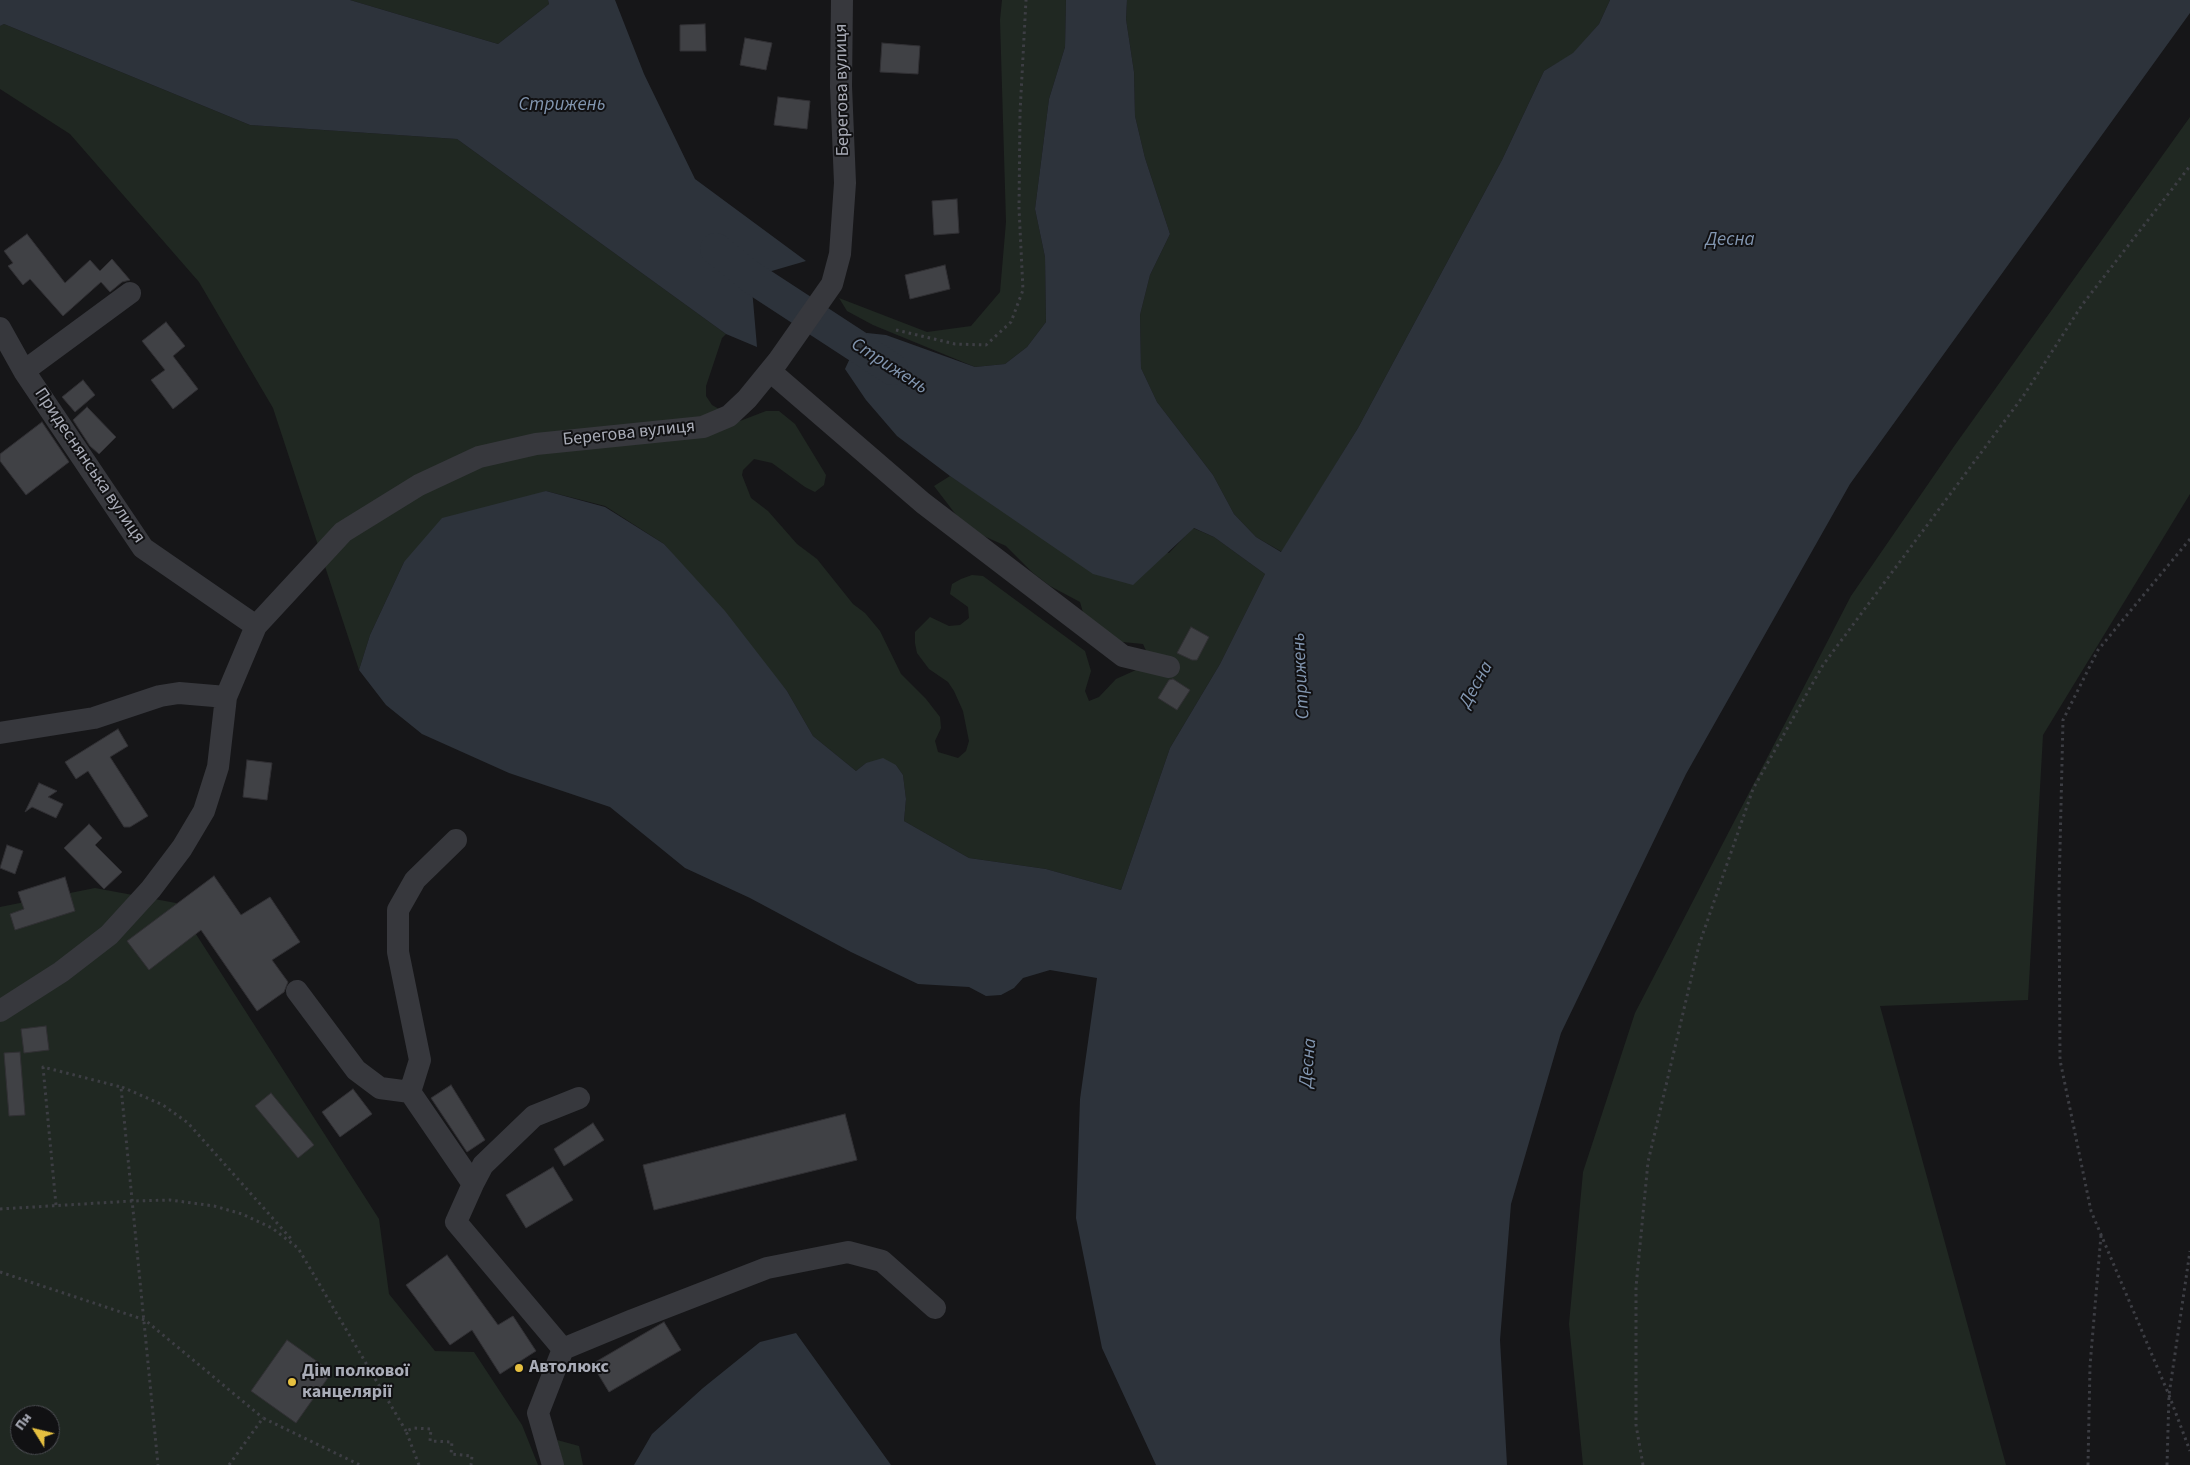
<!DOCTYPE html>
<meta charset="utf-8">
<style>
body{margin:0}
#map{position:relative;width:2190px;height:1465px;overflow:hidden;background:#161618;font-family:"Source Sans 3",sans-serif}
canvas{display:block}
.north{position:absolute;left:10px;top:1405px;width:50px;height:50px;box-sizing:border-box;background:#111113;border:1px solid #4e4f55;border-radius:50%;rotate:306deg;font-size:14px;font-weight:700;line-height:20px;text-align:center;color:#a9acb7}
.north::after{content:'';display:block;margin:auto;width:18px;height:22px;background:#e6c040;clip-path:polygon(50% 0,100% 100%,50% 72%,0 100%)}
</style>
<div id="map">
<canvas width="2190" height="1465"></canvas>
<div class="north">Пн</div>
</div>
<script>
const ctx = document.querySelector('canvas').getContext('2d');
ctx.lineJoin = 'round';
function fill(path, color) {
  ctx.fillStyle = color;
  ctx.fill(path, 'evenodd');
}
function toPath(rows) {
  const path = new Path2D();
  for (const r of rows) {
    path.moveTo(r[0], r[1]);
    for (let i = 2; i < r.length; i += 2) path.lineTo(r[i], r[i + 1]);
  }
  return path;
}
function stroke(path, color, width, dash) {
  ctx.strokeStyle = color;
  ctx.lineWidth = width;
  ctx.lineCap = dash ? 'butt' : 'round';
  ctx.setLineDash(dash || []);
  ctx.stroke(path);
}
function write(font, color, halo, rows, align = 'center') {
  ctx.font = font + ' "Source Sans 3",sans-serif';
  ctx.lineWidth = 4;
  ctx.setLineDash([]);
  ctx.textBaseline = 'middle';
  ctx.strokeStyle = halo;
  ctx.fillStyle = color;
  for (const [text, x, y, turn = 0] of rows) {
    ctx.save();
    ctx.translate(x, y);
    ctx.rotate((+turn || 0) * Math.PI / 180);
    ctx.textAlign = isNaN(turn) ? turn : align;
    if (halo) ctx.strokeText(text, 0, 0);
    ctx.fillText(text, 0, 0);
    ctx.restore();
  }
}
fill(toPath([
 [350,0,548,0,549,4,498,44],
 [1002,0,1066,0,1065,47,1049,99,1035,209,1045,257,1046,322,1027,347,1005,364,975,367,873,325,847,311,839,298,927,332,971,326,1000,292,1006,222,1000,20],
 [1127,0,1610,0,1599,24,1573,54,1544,71,1502,160,1358,428,1282,552,1256,537,1234,514,1213,475,1157,402,1141,368,1140,315,1150,275,1170,234,1145,158,1135,116,1134,72,1126,19],
 [4,24,250,125,457,139,726,334,722,338,706,386,706,396,712,405,740,421,766,411,779,411,795,424,826,475,824,485,815,492,805,487,772,463,754,459,743,470,742,475,751,498,768,511,797,544,817,559,853,604,865,613,880,631,901,674,926,699,940,717,941,728,935,741,938,752,958,758,966,751,969,741,963,711,954,691,948,682,929,669,917,653,915,643,915,632,930,617,949,626,960,625,969,618,968,607,950,594,952,584,961,579,972,575,983,576,1085,651,1091,671,1085,691,1089,701,1099,697,1116,679,1136,670,1147,653,1143,644,1112,641,1086,623,1080,602,1050,586,1033,573,1006,546,977,533,960,520,934,486,950,476,996,506,1169,553,1193,528,1214,537,1265,574,1220,664,1170,748,1121,890,1046,869,969,858,904,821,906,799,903,775,896,765,866,763,856,771,813,736,787,691,664,544,605,506,546,491,404,562,370,635,359,670,273,408,199,282,70,134,0,89,0,26],
 [2190,117,2190,494,2043,735,2028,1000,1880,1006,2006,1465,1583,1465,1569,1324,1583,1172,1635,1013,1851,596,1955,445],
 [95,888,176,903,379,1219,389,1294,435,1351,474,1352,522,1425,538,1465,0,1465,0,907],
 [20,1415,50,1415,50,1445,20,1445],
 [557,1440,579,1446,583,1465,564,1465]
]), '#202822');
fill(toPath([
 [0,0,350,0,498,44,549,4,548,0,615,0,644,74,695,179,806,261,751,277,757,347,726,334,457,139,250,125,4,24,0,26],
 [1066,0,1127,0,1126,19,1134,72,1135,116,1145,158,1170,234,1150,275,1140,315,1141,368,1157,402,1213,475,1234,514,1256,537,1281,552,1358,428,1502,160,1544,71,1573,53,1599,24,1610,0,2190,0,2190,13,1850,484,1686,774,1561,1033,1511,1204,1500,1340,1507,1465,1156,1465,1102,1348,1076,1218,1080,1099,1097,978,1050,970,1023,978,1014,988,1001,995,986,996,969,987,918,984,851,952,750,898,685,868,610,807,509,773,422,734,386,705,359,670,370,635,404,562,442,518,546,491,605,507,664,544,725,611,787,691,813,736,856,771,866,763,883,758,896,765,903,775,906,799,904,821,969,858,1046,869,1121,890,1170,748,1220,664,1265,574,1214,537,1194,528,1133,585,1093,574,950,476,897,436,866,400,845,369,856,345,867,333,886,335,975,367,1005,364,1027,347,1046,322,1045,257,1035,209,1049,99,1065,47],
 [796,1333,891,1465,634,1465,652,1434,703,1388,760,1342]
]), '#2d333b');
stroke(toPath([
 [716,249,751,277,892,369]
]), '#2d333b', 32);
const building = toPath([
 [705,24,706,51,680,51,680,25,705,24],
 [745,38,772,43,766,70,740,65,745,38],
 [882,43,920,46,918,74,880,72,882,43],
 [778,97,810,101,807,129,774,125,778,97],
 [957,199,959,233,934,235,932,201,957,199],
 [27,234,65,283,90,260,100,271,112,259,130,280,122,282,110,292,101,282,63,316,30,279,23,285,8,266,13,263,4,251,27,234],
 [945,265,950,289,910,299,905,275,945,265],
 [166,322,185,346,173,356,198,389,173,409,151,380,165,370,142,341,166,322],
 [83,380,95,395,75,412,62,397,83,380],
 [87,407,116,437,99,454,90,446,73,420,87,407],
 [42,422,69,462,26,495,0,461,0,454,42,422],
 [1191,627,1209,637,1197,660,1192,660,1177,653,1191,627],
 [1173,679,1190,690,1177,710,1158,698,1169,680,1173,679],
 [118,729,128,746,110,757,148,816,130,827,124,827,88,771,76,779,65,762,118,729],
 [247,760,272,763,267,800,243,797,247,760],
 [39,783,57,791,48,797,63,804,56,818,32,807,25,812,39,783],
 [89,824,102,838,95,845,122,872,104,889,64,848,89,824],
 [7,845,23,851,15,874,0,868,7,845],
 [214,876,241,915,270,897,300,942,272,960,288,982,284,992,257,1011,201,930,149,970,127,941,214,876],
 [65,877,75,911,15,930,10,914,24,909,18,892,65,877],
 [46,1026,49,1050,24,1053,21,1029,46,1026],
 [20,1052,25,1115,9,1116,4,1053,20,1052],
 [451,1085,485,1140,467,1152,431,1098,451,1085],
 [353,1089,372,1114,340,1137,322,1112,353,1089],
 [271,1093,314,1145,298,1158,255,1106,271,1093],
 [845,1114,857,1160,654,1210,643,1165,845,1114],
 [593,1123,604,1140,564,1166,554,1149,593,1123],
 [553,1167,573,1200,526,1228,506,1195,553,1167],
 [447,1255,498,1325,513,1316,536,1351,500,1374,472,1330,450,1345,406,1285,447,1255],
 [664,1322,681,1350,609,1392,592,1364,664,1322],
 [287,1340,332,1372,296,1423,251,1391,287,1340]
]);
fill(building, '#404145');
stroke(building, '#313034', 1);
stroke(toPath([
 [896,330,955,344,986,345,1011,322,1023,290,1019,208,1020,113,1026,0],
 [2190,539,2098,650,2063,720,2059,891,2060,1060,2091,1211,2169,1395,2190,1451],
 [122,1087,163,1105,188,1123,293,1241],
 [56,1205,43,1067,121,1087,158,1465],
 [0,1209,132,1201,170,1200,214,1206,242,1214,272,1228,298,1248,406,1431],
 [0,1272,145,1320,263,1418],
 [229,1465,263,1418,360,1465],
 [419,1465,406,1431,414,1428,431,1429,430,1441,452,1442,451,1454,472,1456,471,1465],
 [1643,1465,1636,1425,1636,1287,1648,1162,1699,945,1753,789,1823,665,2024,395,2082,305,2190,166],
 [2088,1465,2090,1366,2101,1235],
 [2167,1465,2169,1395,2190,1251]
]), '#3d3e44', 3, [2.5, 4]);
stroke(toPath([
 [130,293,24,371,143,548,256,626],
 [0,328,24,371],
 [770,371,923,503,1123,656,1169,667],
 [0,733,94,718,160,696,179,693,226,697],
 [297,991,356,1070,380,1088,410,1092,473,1184],
 [0,1011,61,972,109,935,151,889,182,848,204,811,218,767,226,697,256,626,343,532,419,485,479,457,536,444,703,427,729,416,747,399,778,361,832,284,840,254,845,183,841,86,842,0],
 [410,1092,420,1060,398,952,398,910,415,880,456,840],
 [563,1349,456,1222,473,1184,483,1165,534,1116,579,1098],
 [553,1465,538,1413,563,1349,633,1320,767,1268,848,1252,882,1261,935,1308]
]), '#37383d', 22);
for (const [x, y, r, color] of [
 [519,1368,5,"#e6c040"],
 [292,1382,5,"#e6c040"]
]) {
  const dot = new Path2D();
  dot.arc(x, y, r, 0, 2 * Math.PI);
  ctx.fillStyle = color;
  ctx.fill(dot);
  stroke(dot, '#111113', 2);
}
write('18px', '#a9acb7', '#111113', [
 ["Берегова вулиця",843,90,-91],
 ["Берегова вулиця",629,434,-6],
 ["Придеснянська вулиця",89,466,56]
]);
write('bold 18px', '#a9acb7', '#111113', [
 ["Автолюкс",529,1368],
 ["Дім полкової",302,1372],
 ["канцелярії",302,1393]
], 'left');
write('italic 19px', '#8296b0', '#111113', [
 ["Стрижень",562,106],
 ["Десна",1730,241],
 ["Стрижень",889,367,33],
 ["Стрижень",1302,676,-93],
 ["Десна",1477,685,-61],
 ["Десна",1309,1063,-85]
]);
</script>
